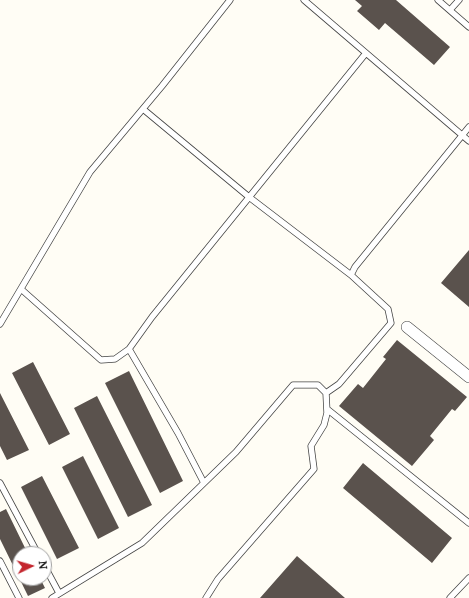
<!DOCTYPE html>
<style>
body{margin:0}
#map{position:relative;width:469px;height:598px;overflow:hidden;background:#fffdf5;font-family:Lora,serif}
canvas{display:block}
.north{position:absolute;left:12px;top:546px;width:40px;height:40px;box-sizing:border-box;background:#fff;border:1px solid #a0a0a0;border-radius:50%;rotate:85deg;font-size:11px;font-weight:700;line-height:16px;text-align:center;color:#111}
.north::after{content:'';display:block;margin:auto;width:14px;height:18px;background:#c4262e;clip-path:polygon(50% 0,100% 100%,50% 72%,0 100%)}
</style>
<div id="map">
<canvas width="469" height="598"></canvas>
<div class="north">N</div>
</div>
<script>
const ctx = document.querySelector('canvas').getContext('2d');
ctx.lineJoin = 'round';
function fill(path, color) {
  ctx.fillStyle = color;
  ctx.fill(path, 'evenodd');
}
function toPath(rows) {
  const path = new Path2D();
  for (const r of rows) {
    path.moveTo(r[0], r[1]);
    for (let i = 2; i < r.length; i += 2) path.lineTo(r[i], r[i + 1]);
  }
  return path;
}
function stroke(path, color, width, dash) {
  ctx.strokeStyle = color;
  ctx.lineWidth = width;
  ctx.lineCap = dash ? 'butt' : 'round';
  ctx.setLineDash(dash || []);
  ctx.stroke(path);
}
fill(toPath([
 [355,0,396,0,450,47,434,65,385,23,379,30,357,11,362,6],
 [469,250,469,307,441,283],
 [397,340,467,397,455,411,452,409,430,436,434,440,412,466,339,406,358,384,363,388,386,359,383,357],
 [33,362,70,434,49,445,12,373],
 [129,371,183,481,160,493,105,383],
 [0,393,29,450,7,460,0,446],
 [97,396,152,505,128,517,74,408],
 [83,456,119,528,98,539,62,467],
 [363,463,452,538,432,563,343,488],
 [42,476,79,548,57,559,21,487],
 [6,509,28,554,20,554,20,578,40,578,45,588,28,596,0,539,0,512],
 [297,556,345,598,260,598]
]), '#5a524d');
const service = toPath([
 [304,0,469,141],
 [438,0,469,27],
 [450,10,459,0],
 [351,275,355,267,469,127],
 [21,289,101,360,115,359,129,349,152,317,366,53],
 [0,324,90,172,162,86,230,0],
 [129,349,178,433,204,483],
 [327,409,469,523],
 [0,483,38,554],
 [0,561,19,598],
 [44,565,59,593],
 [52,598,142,543,236,452,293,385,318,385,326,393,339,384,391,323,388,309,351,275,249,197,143,109],
 [206,598,218,579,314,469,311,446,324,425,327,413,326,393],
 [450,598,469,578]
]);
const minor = toPath([
 [407,327,469,377]
]);
stroke(service, '#444', 7);
stroke(minor, '#444', 12);
stroke(service, '#fff', 5.5);
stroke(minor, '#fff', 11);
</script>
